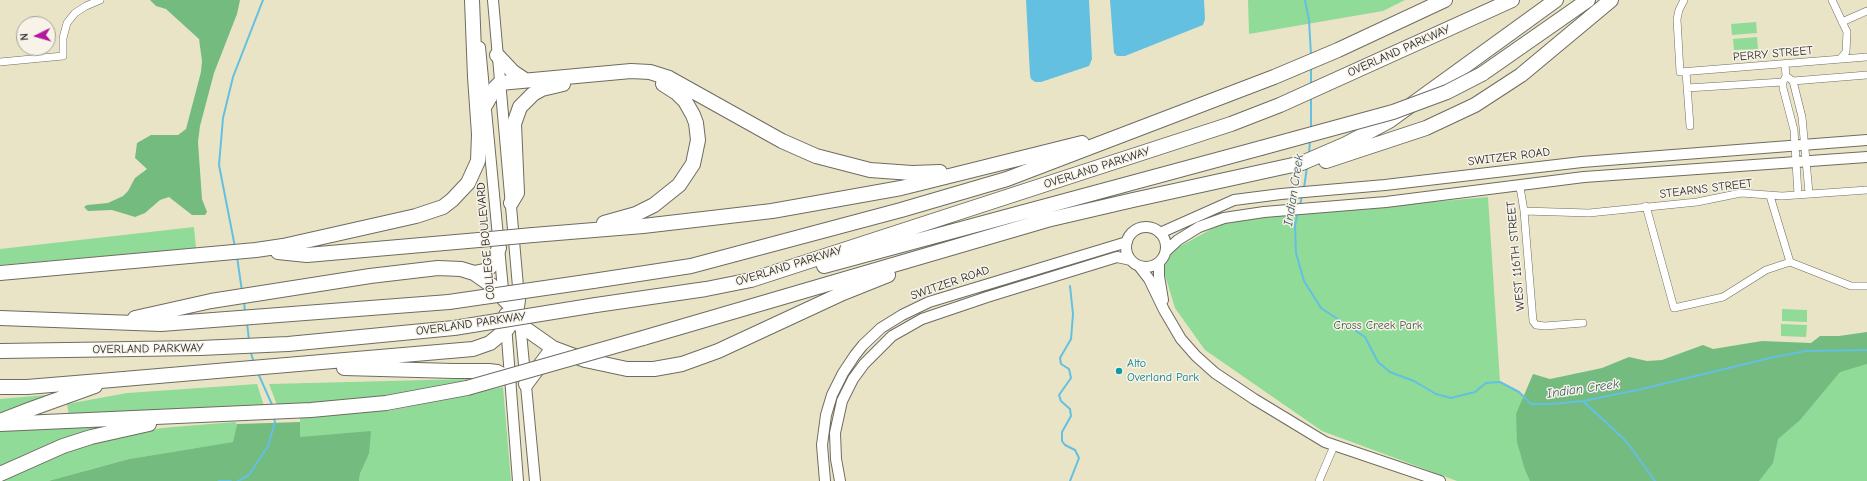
<!DOCTYPE html>
<style>
body{margin:0}
#map{position:relative;width:1867px;height:481px;overflow:hidden;background:#eae4c6;font-family:"Comic Neue",sans-serif}
canvas{display:block}
.north{position:absolute;left:16px;top:16px;width:40px;height:40px;box-sizing:border-box;background:#f7f3e8;border:1px solid #a5a39c;border-radius:50%;rotate:265deg;font-size:11px;font-weight:700;line-height:16px;text-align:center;color:#2b2b2b}
.north::after{content:'';display:block;margin:auto;width:14px;height:18px;background:#b5179e;clip-path:polygon(50% 0,100% 100%,50% 72%,0 100%)}
</style>
<div id="map">
<canvas width="1867" height="481"></canvas>
<div class="north">N</div>
</div>
<script>
const ctx = document.querySelector('canvas').getContext('2d');
ctx.lineJoin = 'round';
function fill(path, color) {
  ctx.fillStyle = color;
  ctx.fill(path, 'evenodd');
}
function toPath(rows) {
  const path = new Path2D();
  for (const r of rows) {
    if (r.length === 3) {
      path.moveTo(r[0] + r[2], r[1]);
      path.arc(r[0], r[1], r[2], 0, 2 * Math.PI);
      continue;
    }
    path.moveTo(r[0], r[1]);
    for (let i = 2; i < r.length; i += 2) path.lineTo(r[i], r[i + 1]);
  }
  return path;
}
function stroke(path, color, width, dash) {
  ctx.strokeStyle = color;
  ctx.lineWidth = width;
  ctx.lineCap = dash ? 'butt' : 'round';
  ctx.setLineDash(dash || []);
  ctx.stroke(path);
}
function write(font, color, halo, rows, align = 'center') {
  ctx.font = font + ' "Comic Neue",sans-serif';
  ctx.lineWidth = 3;
  ctx.setLineDash([]);
  ctx.textBaseline = 'middle';
  ctx.strokeStyle = halo;
  ctx.fillStyle = color;
  for (const [text, x, y, turn = 0] of rows) {
    ctx.save();
    ctx.translate(x, y);
    ctx.rotate((+turn || 0) * Math.PI / 180);
    ctx.textAlign = isNaN(turn) ? turn : align;
    if (halo) ctx.strokeText(text, 0, 0);
    ctx.fillText(text, 0, 0);
    ctx.restore();
  }
}
fill(toPath([
 [1248,0,1405,0,1383,11,1249,34],
 [1756,22,1757,33,1732,35,1731,24],
 [1757,37,1758,49,1734,50,1733,39],
 [1488,197,1500,382,1519,392,1531,404,1867,350,1867,481,1457,481,1322,431,1205,350,1175,308,1162,265,1175,249,1228,220],
 [194,227,196,248,0,265,0,249],
 [1782,309,1807,310,1807,322,1782,321],
 [1781,324,1807,325,1806,337,1781,336],
 [467,379,468,382,390,396,353,401,277,405,269,384],
 [257,384,264,406,69,416,67,404,127,393],
 [503,387,511,481,359,481,360,474,369,454,300,437,300,418,393,410],
 [57,394,0,417,0,399],
 [235,422,237,424,234,442,129,459,48,481,2,481,54,456,86,445,161,428],
 [120,423,0,468,0,431]
]), '#90db97');
fill(toPath([
 [150,0,240,0,237,14,214,73,200,126,198,142,202,199,207,212,205,215,192,215,169,197,160,200,145,213,135,217,112,210,88,211,84,207,87,205,108,203,123,196,128,191,135,178,147,169,135,158,137,143,151,135,178,135,186,129,201,72,202,61,199,39,166,9,156,6],
 [1867,332,1867,364,1840,372,1800,420,1778,439,1773,463,1759,481,1530,481,1525,470,1517,442,1516,414,1533,374,1550,379,1602,368,1629,357,1647,361,1662,360,1703,345,1713,349,1762,341,1811,343,1820,336,1839,336],
 [300,422,300,437,371,431,369,454,360,474,359,481,48,481,129,459,233,442,237,424]
]), '#74bb80');
fill(toPath([
 [1026,0,1089,0,1092,59,1089,66,1041,82,1035,82,1031,79,1030,75],
 [1110,0,1204,0,1205,19,1203,25,1125,56,1117,56,1114,53]
]), '#63c0e1');
stroke(toPath([
 [1305,0,1309,20,1311,55],
 [1311,67,1311,85],
 [1311,129,1311,97],
 [1309,155,1310,139],
 [1304,188,1307,167],
 [1300,206,1302,195],
 [1298,212,1295,225,1296,253,1304,281,1321,308,1365,337,1378,362,1390,372,1414,381,1436,394,1451,398,1475,392,1486,383,1500,382,1519,392,1531,404,1552,404,1583,401,1642,389,1774,357,1806,351,1867,350],
 [235,247,219,165,223,118,233,77,263,0],
 [237,257,242,291],
 [1070,286,1073,314,1071,339,1060,358,1061,364,1069,369,1071,378,1059,395,1061,401,1070,409,1071,416,1062,432,1062,441,1065,445,1075,450,1079,458,1070,481],
 [244,301,245,312],
 [247,323,249,340],
 [250,350,254,363],
 [258,373,273,407],
 [1583,401,1626,441,1655,481],
 [219,481,231,481],
 [238,481,249,475,268,446,275,422,274,418]
]), '#63c0e1', 2);
const street = toPath([
 [1684,0,1679,10,1677,19,1680,72,1867,57],
 [1832,0,1847,32,1846,52,1840,59],
 [1842,22,1867,11],
 [0,62,63,56,63,38,67,23,75,13,86,6,100,0],
 [1785,64,1786,76,1783,82,1783,88,1794,130,1798,194],
 [1686,72,1690,126],
 [1786,76,1793,81,1802,117,1809,193],
 [1793,81,1867,75],
 [1687,88,1783,82],
 [1519,185,1521,193,1524,211,1533,321,1536,325,1545,326,1583,323],
 [1770,196,1790,262],
 [1646,206,1674,308,1723,297,1766,270,1790,262,1851,286,1867,286],
 [1524,211,1589,213,1697,202,1741,193,1782,196,1867,190],
 [1319,481,1334,446]
]);
const secondary = toPath([
 [493,0,519,298],
 [480,47,504,300],
 [1146,247,20],
 [1160,233,1234,200,1281,194,1385,185,1582,162,1867,140],
 [1166,251,1178,240,1199,227,1224,218,1264,212,1386,202,1584,177,1867,157],
 [1159,263,1159,276,1163,300],
 [1139,266,1149,279,1164,310,1181,339,1196,356,1215,373,1254,399,1325,442,1440,481],
 [520,322,535,481],
 [506,325,518,481],
 [825,481,822,445,826,415,832,395,843,373,855,355,863,345,881,328,902,315,929,302,1127,242],
 [840,481,836,459,835,433,842,401,853,379,864,364,892,336,922,319,987,297,1117,257,1131,260]
]);
const highway = toPath([
 [497,55,513,72,525,80],
 [1482,74,1588,0],
 [486,104,495,88,500,83,631,71,650,72,669,78,782,141,816,156,870,170,912,173,940,172],
 [1326,161,1426,128,1475,105,1521,75,1611,0],
 [511,203,517,193,514,124,520,107,533,94,542,89,563,84],
 [604,223,636,214,654,205,679,185,693,164,698,140,696,123,693,115,685,101,677,93,663,84],
 [533,235,643,226,772,211,901,188,1082,143],
 [278,252,307,255,479,240],
 [824,266,1261,148],
 [0,273,256,250,283,246,416,216,443,207,452,200,468,183,478,161,479,134,475,77,472,0],
 [474,273,484,271,490,267,499,248],
 [593,281,691,266,901,210,1007,179,1274,77,1338,50,1445,0],
 [596,305,706,289,751,280,1231,124,1280,105,1512,0],
 [506,315,553,348,585,360,627,369,654,369,682,364,718,351,843,293,888,275],
 [0,318,161,324,449,302],
 [135,318,211,301,370,276,438,268,461,269,474,273,491,285,520,316],
 [643,338,1047,220,1133,200,1302,163,1346,144,1389,121,1556,0],
 [0,351,200,348,288,344,454,328],
 [344,368,454,371,489,371,497,372,510,379],
 [526,384,553,348],
 [0,387,27,387,112,380,473,349,490,343,507,329,513,320,517,307,519,292],
 [0,421,31,409,95,386],
 [0,424,311,410,386,403,467,388],
 [0,474,63,446,91,437,149,424]
]);
stroke(street, '#6e6c61', 8);
stroke(secondary, '#6e6c61', 12);
stroke(highway, '#6e6c61', 16);
stroke(street, '#fff', 7);
stroke(secondary, '#fff', 10);
stroke(highway, '#fff', 14);
const highwayBridge = toPath([
 [1261,148,1393,112,1447,92,1482,74],
 [479,240,533,235],
 [449,302,593,281],
 [454,328,596,305],
 [467,388,643,338]
]);
stroke(highwayBridge, '#6e6c61', 16, []);
stroke(highwayBridge, '#fff', 14);
for (const [x, y, r, color] of [
 [1119,371,4,"#0f9aa8"]
]) {
  const dot = new Path2D();
  dot.arc(x, y, r, 0, 2 * Math.PI);
  ctx.fillStyle = color;
  ctx.fill(dot);
  stroke(dot, '#f7f3e8', 1.5);
}
write('12px', '#2b2b2b', '#f7f3e8', [
 ["OVERLAND PARKWAY",1399,51,-24],
 ["PERRY STREET",1773,54,-5],
 ["SWITZER ROAD",1509,157,-7],
 ["OVERLAND PARKWAY",1097,168,-18],
 ["STEARNS STREET",1706,189,-7],
 ["COLLEGE BOULEVARD",486,241,-95],
 ["WEST 116TH STREET",1516,256,-95],
 ["OVERLAND PARKWAY",789,266,-17],
 ["SWITZER ROAD",950,283,-19],
 ["OVERLAND PARKWAY",471,324,-8],
 ["OVERLAND PARKWAY",148,349,-1]
]);
write('12px', '#445746', '#f7f3e8', [
 ["Cross Creek Park",1378,326]
]);
write('12px', '#0d838f', '#f7f3e8', [
 ["Alto",1127,364],
 ["Overland Park",1127,378]
], 'left');
write('italic 13px', '#3c5862', '#f7f3e8', [
 ["Indian Creek",1294,190,-81],
 ["Indian Creek",1583,389,-8]
]);
</script>
